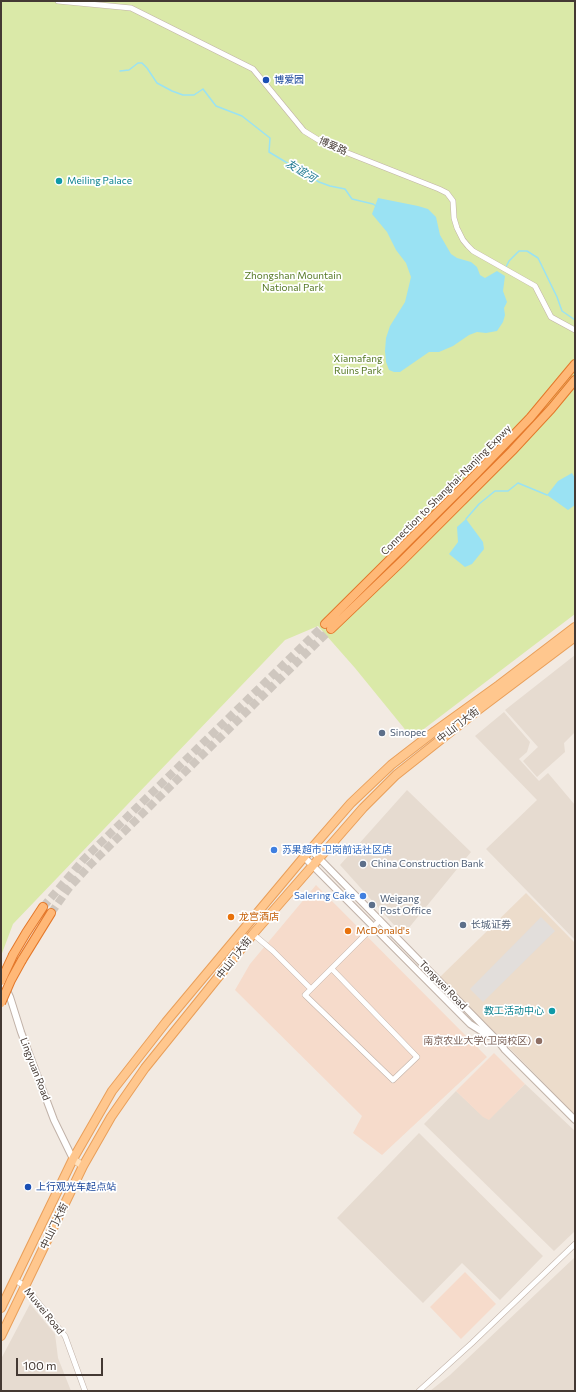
<!DOCTYPE html>
<meta charset="utf-8">
<style>
body{margin:0}
#map{position:relative;width:576px;height:1392px;overflow:hidden;background:#f2eae2;font-family:Commissioner,sans-serif}
canvas{display:block}
.frame{position:absolute;inset:0;border:2px solid #443933;pointer-events:none}
.scale{position:absolute;left:16px;top:1358px;width:87px;height:18px;box-sizing:border-box;border:2px solid #443933;border-top:0;padding-left:5px;font-size:12px;line-height:14px;white-space:nowrap;color:#443933;-webkit-text-stroke:3px #fff;paint-order:stroke}
</style>
<div id="map">
<canvas width="576" height="1392"></canvas>
<div class="frame"></div>
<div class="scale">100 m</div>
</div>
<script>
const ctx = document.querySelector('canvas').getContext('2d');
ctx.lineJoin = 'round';
function fill(path, color) {
  ctx.fillStyle = color;
  ctx.fill(path, 'evenodd');
}
function toPath(rows) {
  const path = new Path2D();
  for (const r of rows) {
    path.moveTo(r[0], r[1]);
    for (let i = 2; i < r.length; i += 2) path.lineTo(r[i], r[i + 1]);
  }
  return path;
}
function stroke(path, color, width, dash) {
  ctx.strokeStyle = color;
  ctx.lineWidth = width;
  ctx.lineCap = dash ? 'butt' : 'round';
  ctx.setLineDash(dash || []);
  ctx.stroke(path);
}
function write(font, color, halo, rows, align = 'center') {
  ctx.font = font + ' Commissioner,"Noto Sans SC",sans-serif';
  ctx.lineWidth = 3.5;
  ctx.setLineDash([]);
  ctx.textBaseline = 'middle';
  ctx.strokeStyle = halo;
  ctx.fillStyle = color;
  for (const [text, x, y, turn = 0] of rows) {
    ctx.save();
    ctx.translate(x, y);
    ctx.rotate((+turn || 0) * Math.PI / 180);
    ctx.textAlign = isNaN(turn) ? turn : align;
    if (halo) ctx.strokeText(text, 0, 0);
    ctx.fillText(text, 0, 0);
    ctx.restore();
  }
}
fill(toPath([
 [575,655,575,732,564,743,565,752,537,777,523,761,538,747,505,710],
 [504,712,530,742,527,752,519,759,539,781,548,773,575,805,575,940,486,849,537,800,475,736],
 [407,790,471,852,403,935,340,865],
 [525,1084,575,1131,575,1231,554,1251,424,1124,456,1091,483,1116,489,1119],
 [419,1133,543,1256,500,1300,462,1263,423,1303,337,1218],
 [575,1257,575,1391,430,1391,450,1375],
 [30,1304,55,1334,58,1358,71,1391,1,1391,1,1359]
]), '#e6dbd0');
fill(toPath([
 [316,885,487,1057,382,1155,353,1133,362,1116,235,990,250,964],
 [494,1053,525,1084,489,1120,483,1117,456,1091],
 [465,1272,496,1304,461,1339,430,1307]
]), '#f6dbcb');
fill(toPath([
 [526,893,575,943,575,1115,440,977]
]), '#ecdccb');
fill(toPath([
 [1,1,575,1,575,614,412,738,355,668,318,626,285,640,13,924,1,956]
]), '#dae9a8');
fill(toPath([
 [541,917,555,931,483,1002,470,989]
]), '#e2dedb');
fill(toPath([
 [378,198,418,206,428,209,436,217,440,235,451,254,457,258,471,262,477,267,480,275,485,278,497,271,505,276,503,291,507,302,504,308,505,315,503,322,497,331,486,333,477,332,469,335,453,346,439,352,429,352,400,372,394,372,389,370,386,362,385,351,386,338,390,326,405,302,411,277,406,263,396,250,387,232,372,214],
 [572,473,575,478,575,505,568,510,547,495,558,481],
 [466,519,483,542,484,549,472,564,465,567,449,554,458,542,457,527]
]), '#9ae2f3');
stroke(toPath([
 [120,71,129,70,138,63,142,63,147,68,157,83,172,91,183,95,194,95,203,89,216,106,242,116,270,138,269,152,319,182,330,186,345,189,352,199,373,204,376,206],
 [506,267,509,261,519,251,527,251,538,258,557,297,562,311,575,320],
 [466,519,479,504,495,491,508,491,518,483,547,495]
]), '#9ae2f3', 1.5);
stroke(toPath([
 [43,907,84,859,325,624],
 [51,913,69,888,90,865,331,629]
]), '#cfc7bf', 8, [8, 4]);
const minor = toPath([
 [58,1,131,8,253,69,304,131,325,144,439,189,447,193,453,201,454,218,457,228,463,240,468,246,473,251,535,286,551,317,575,330],
 [253,934,273,951,311,989,305,995,393,1080,417,1057,332,969],
 [311,989,380,920],
 [15,1280,25,1286,65,1336,85,1391],
 [419,1391,472,1343,575,1244]
]);
const tertiary = toPath([
 [311,850,499,1042,505,1050,575,1120],
 [304,857,470,1024,489,1036],
 [1,978,10,997,21,1032,54,1120,73,1159]
]);
const secondary = toPath([
 [73,1159,83,1166]
]);
const primary = toPath([
 [1,1308,73,1159,112,1091,166,1022,304,857,351,803,391,765,435,731,499,685,575,627],
 [1,1336,83,1166,111,1117,145,1068,253,934,363,808,396,775,478,710,575,637]
]);
const trunk = toPath([
 [325,624,475,475,530,418,575,364],
 [331,629,401,562,512,451,551,409,575,380],
 [13,955,26,933,43,907],
 [22,960,51,913]
]);
stroke(minor, '#c1b2a8', 6);
stroke(tertiary, '#c1b2a8', 8);
stroke(secondary, '#d8b691', 8);
stroke(primary, '#e99f5a', 10);
stroke(trunk, '#e4782a', 10);
stroke(minor, '#fff', 5);
stroke(tertiary, '#fff', 6);
stroke(secondary, '#ffe2bf', 7);
stroke(primary, '#ffc78e', 8);
stroke(trunk, '#ffb877', 8);
const trunkBridge = toPath([
 [1,981,13,955],
 [1,1003,11,980,22,960]
]);
stroke(trunkBridge, '#e4782a', 10, []);
stroke(trunkBridge, '#ffb877', 8);
for (const [x, y, r, color] of [
 [266,80,4,"#1a4fb4"],
 [59,181,4,"#0f9aa8"],
 [382,733,4,"#5c6f8a"],
 [274,850,4,"#3f7fe0"],
 [363,864,4,"#5c6f8a"],
 [363,896,4,"#3f7fe0"],
 [372,905,4,"#5c6f8a"],
 [231,917,4,"#e8710a"],
 [463,925,4,"#5c6f8a"],
 [348,931,4,"#e8710a"],
 [552,1011,4,"#0f9aa8"],
 [539,1041,4,"#8d6e63"],
 [28,1187,4,"#1a4fb4"]
]) {
  const dot = new Path2D();
  dot.arc(x, y, r, 0, 2 * Math.PI);
  ctx.fillStyle = color;
  ctx.fill(dot);
  stroke(dot, '#fff', 1.5);
}
write('10px', '#164399', '#fff', [
 ["博爱园",274,80],
 ["上行观光车起点站",36,1187]
], 'left');
write('10px', '#443933', '#fff', [
 ["博爱路",333,146,24],
 ["Connection to Shanghai-Nanjing Expwy",446,490,-45],
 ["中山门大街",458,725,-38],
 ["中山门大街",234,958,-52],
 ["Tongwei Road",443,985,46],
 ["Lingyuan Road",35,1069,69],
 ["中山门大街",54,1226,-64],
 ["Muwei Road",44,1311,51]
]);
write('10px', '#0d838f', '#fff', [
 ["Meiling Palace",67,181],
 ["教工活动中心",544,1011,"right"]
], 'left');
write('10px', '#557824', '#fff', [
 ["Zhongshan Mountain",293,276],
 ["National Park",293,288],
 ["Xiamafang",358,359],
 ["Ruins Park",358,371]
]);
write('10px', '#4e5e75', '#fff', [
 ["Sinopec",390,733],
 ["China Construction Bank",371,864],
 ["Weigang",380,899],
 ["Post Office",380,911],
 ["长城证券",471,925]
], 'left');
write('10px', '#366cbe', '#fff', [
 ["苏果超市卫岗前话社区店",282,850],
 ["Salering Cake",355,896,"right"]
], 'left');
write('10px', '#c56008', '#fff', [
 ["龙宫酒店",239,917],
 ["McDonald's",356,931]
], 'left');
write('10px', '#785e54', '#fff', [
 ["南京农业大学(卫岗校区)",531,1041]
], 'right');
write('italic 11px', '#237c93', '#fff', [
 ["友谊河",301,171,31]
]);
</script>
